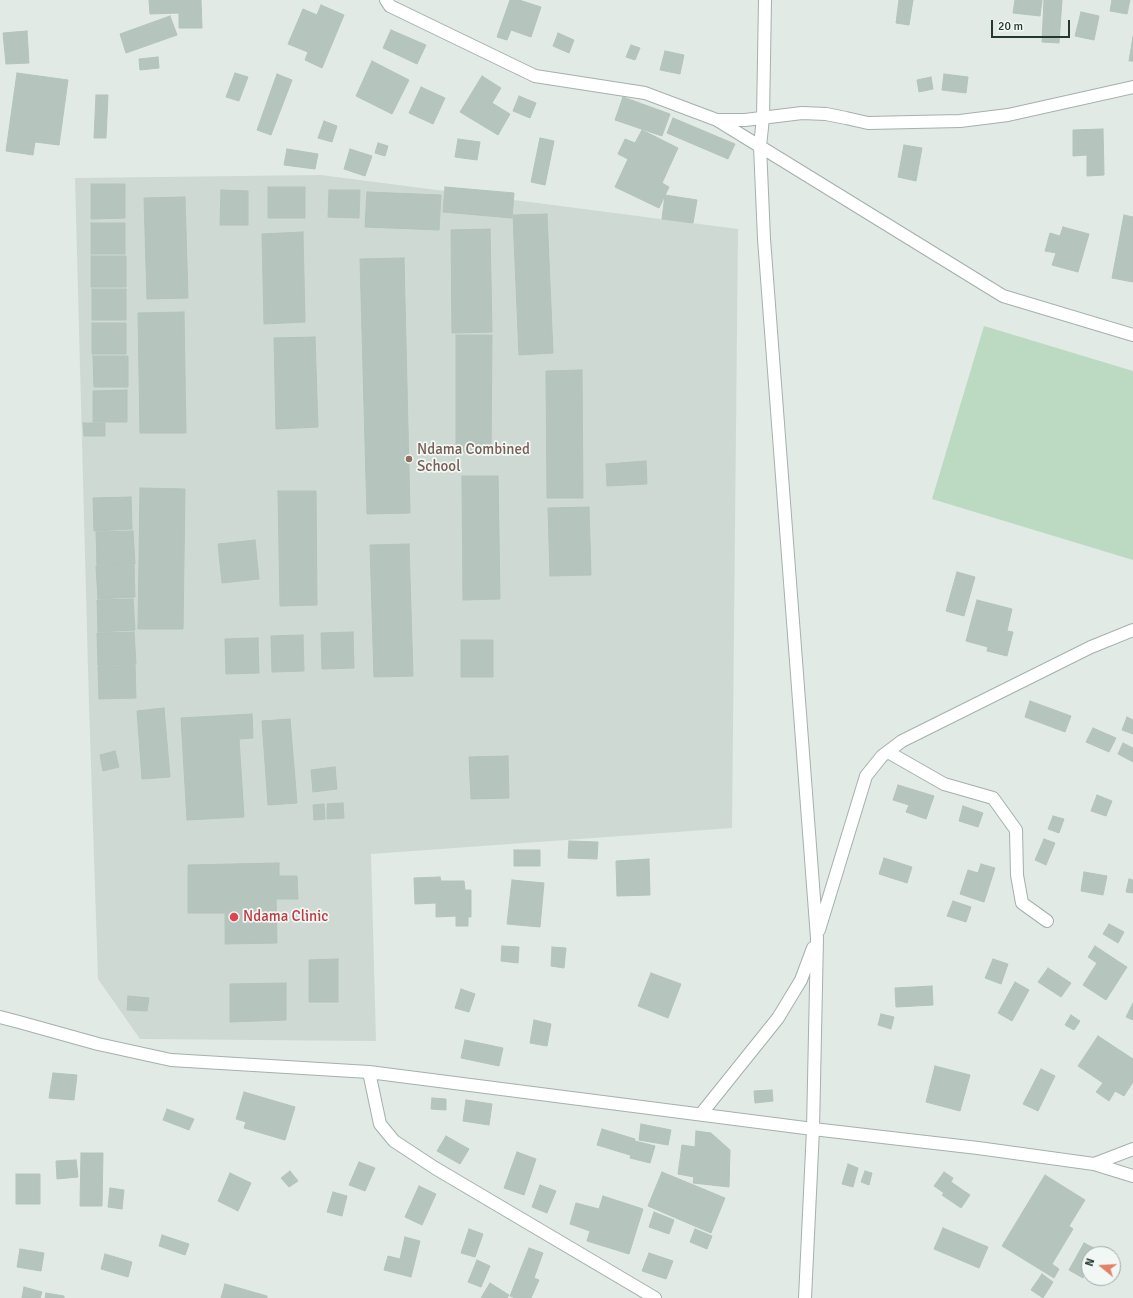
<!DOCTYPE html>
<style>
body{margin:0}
#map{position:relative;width:1133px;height:1298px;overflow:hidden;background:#e1eae5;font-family:Signika,sans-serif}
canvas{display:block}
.north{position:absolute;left:1081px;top:1246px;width:40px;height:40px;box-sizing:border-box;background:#f1f7f4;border:1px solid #9faba6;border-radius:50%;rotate:288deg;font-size:11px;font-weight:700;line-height:16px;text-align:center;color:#233832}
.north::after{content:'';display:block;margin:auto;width:14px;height:18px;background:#e38065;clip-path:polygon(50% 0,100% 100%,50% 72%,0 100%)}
.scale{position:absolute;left:991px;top:20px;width:79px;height:18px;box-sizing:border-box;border:2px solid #233832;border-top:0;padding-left:5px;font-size:12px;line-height:14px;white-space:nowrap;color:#233832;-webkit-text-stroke:3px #f1f7f4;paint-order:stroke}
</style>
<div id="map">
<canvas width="1133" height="1298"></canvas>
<div class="north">N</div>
<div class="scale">20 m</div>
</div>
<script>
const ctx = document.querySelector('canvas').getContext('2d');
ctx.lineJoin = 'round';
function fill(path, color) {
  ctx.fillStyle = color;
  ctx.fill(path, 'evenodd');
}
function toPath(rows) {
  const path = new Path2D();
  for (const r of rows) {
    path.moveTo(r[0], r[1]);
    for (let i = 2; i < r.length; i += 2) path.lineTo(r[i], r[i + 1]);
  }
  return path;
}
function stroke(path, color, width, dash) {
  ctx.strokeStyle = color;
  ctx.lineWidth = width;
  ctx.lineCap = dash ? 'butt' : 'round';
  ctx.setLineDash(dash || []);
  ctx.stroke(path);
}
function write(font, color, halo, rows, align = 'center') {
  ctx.font = font + ' Signika,sans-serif';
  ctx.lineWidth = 3.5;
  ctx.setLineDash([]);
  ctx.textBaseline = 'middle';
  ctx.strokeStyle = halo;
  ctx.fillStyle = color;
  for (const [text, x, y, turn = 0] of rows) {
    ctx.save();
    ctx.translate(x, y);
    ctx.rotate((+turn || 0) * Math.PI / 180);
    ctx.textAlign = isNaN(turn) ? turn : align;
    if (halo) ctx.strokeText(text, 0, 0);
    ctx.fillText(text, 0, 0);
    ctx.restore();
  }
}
fill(toPath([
 [321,175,738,229,732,828,371,854,376,1041,140,1039,98,979,89,705,75,178]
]), '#cfd9d4');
fill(toPath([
 [984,326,1133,371,1133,560,932,499]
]), '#bcd9c2');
const building = toPath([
 [149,0,201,0,202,28,179,28,179,13,150,14,149,0],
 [510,0,519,0,541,7,531,37,511,30,507,40,497,37,510,0],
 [899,0,913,0,909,25,896,23,899,0],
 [1015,0,1042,0,1040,16,1013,13,1015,0],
 [1044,0,1062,0,1059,43,1042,42,1044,0],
 [1112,0,1130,0,1127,14,1110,11,1112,0],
 [321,5,344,15,322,68,305,60,308,52,288,44,303,9,317,15,321,5],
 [1081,12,1099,16,1094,40,1075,36,1081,12],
 [170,16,177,35,126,53,120,34,170,16],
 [391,30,426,45,417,64,383,48,391,30],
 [27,31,29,63,6,64,3,33,27,31],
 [558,33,574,40,569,53,553,46,558,33],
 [1133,37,1133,61,1129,61,1133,37],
 [631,45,640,48,635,60,626,57,631,45],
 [665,51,684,55,680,74,660,70,665,51],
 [158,57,159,68,140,70,139,59,158,57],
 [372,61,409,80,392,114,356,96,372,61],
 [17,73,68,80,59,145,35,142,33,155,6,151,17,73],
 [235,73,248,77,239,101,226,97,235,73],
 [277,74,292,80,271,135,257,130,277,74],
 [944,74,968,77,966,93,942,90,944,74],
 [482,76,501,88,492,103,510,114,498,135,460,112,482,76],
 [931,77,933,89,919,92,917,80,931,77],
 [421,87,445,98,433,124,409,113,421,87],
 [96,95,108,95,106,138,94,138,96,95],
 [519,96,536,103,530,118,513,111,519,96],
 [623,97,670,114,662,136,615,120,623,97],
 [673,118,735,144,728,159,667,133,673,118],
 [324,121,337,126,332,142,318,138,324,121],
 [1103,129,1104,175,1087,176,1087,155,1073,156,1073,130,1103,129],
 [642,130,678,148,662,183,669,187,659,208,615,187,628,159,618,154,625,139,635,143,642,130],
 [540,138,554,141,545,185,531,182,540,138],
 [458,139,480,142,477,160,455,157,458,139],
 [378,143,388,146,385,156,375,153,378,143],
 [904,145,922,148,916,181,898,177,904,145],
 [287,149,318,154,315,169,284,165,287,149],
 [350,149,372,156,365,176,344,169,350,149],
 [91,184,125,184,125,218,91,219,91,184],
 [268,187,305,187,305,218,268,218,268,187],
 [445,187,514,193,512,218,443,212,445,187],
 [221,190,248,191,248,225,220,225,221,190],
 [329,190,360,190,359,218,328,217,329,190],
 [367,192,441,195,439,230,365,227,367,192],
 [665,195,697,200,693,223,662,219,665,195],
 [185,197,188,298,147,299,144,198,185,197],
 [547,214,553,353,519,355,513,215,547,214],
 [1124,215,1133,217,1133,282,1112,278,1124,215],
 [91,223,125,223,125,254,91,254,91,223],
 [1063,227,1089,234,1078,272,1052,265,1056,253,1045,251,1050,233,1060,236,1063,227],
 [490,229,492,332,452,333,451,230,490,229],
 [303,232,305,322,264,324,262,234,303,232],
 [91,256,126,256,126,287,91,287,91,256],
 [404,258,410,513,367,514,360,259,404,258],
 [92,289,126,289,126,320,92,320,92,289],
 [184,312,186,433,140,433,138,313,184,312],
 [92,323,126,323,126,354,92,354,92,323],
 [456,335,492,335,491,452,456,452,456,335],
 [315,337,318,427,276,429,274,338,315,337],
 [93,356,128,356,128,387,94,387,93,356],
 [582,370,583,498,547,498,546,371,582,370],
 [127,390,127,422,93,422,93,391,127,390],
 [83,423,105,423,105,436,84,436,83,423],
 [646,461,647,484,607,486,606,464,646,461],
 [462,476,498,476,500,599,463,600,462,476],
 [140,488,185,489,183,629,138,629,140,488],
 [278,491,316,491,317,605,280,606,278,491],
 [131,497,132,529,94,531,93,498,131,497],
 [589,507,591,575,550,576,548,508,589,507],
 [133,531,135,564,97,565,96,532,133,531],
 [255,540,259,579,222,583,218,544,255,540],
 [409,544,413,676,374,677,370,545,409,544],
 [134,565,135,597,98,599,96,566,134,565],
 [957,572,975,577,964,616,946,611,957,572],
 [133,599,135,630,98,632,97,600,133,599],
 [977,600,1012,609,1007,631,1013,632,1007,656,987,651,988,647,966,641,977,600],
 [134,632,136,664,98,666,97,633,134,632],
 [353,632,354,668,322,669,321,633,353,632],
 [303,635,304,671,272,672,271,636,303,635],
 [258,638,259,673,226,674,225,639,258,638],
 [461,640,493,640,493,677,461,677,461,640],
 [135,665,136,698,99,699,98,667,135,665],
 [1030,701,1071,716,1065,732,1025,717,1030,701],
 [164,708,170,777,142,779,137,711,164,708],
 [252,714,253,738,239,739,244,817,187,820,181,718,252,714],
 [1127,717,1133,720,1133,734,1122,730,1127,717],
 [290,719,297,803,268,805,262,721,290,719],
 [1093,728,1116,738,1109,752,1086,742,1093,728],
 [1123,743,1133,748,1133,762,1118,754,1123,743],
 [115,751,119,767,103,771,100,755,115,751],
 [508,756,509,798,471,799,469,757,508,756],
 [335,767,337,789,313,792,311,770,335,767],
 [898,785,934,796,926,819,906,812,909,805,893,800,898,785],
 [1097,795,1112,801,1106,816,1091,811,1097,795],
 [343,803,344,818,327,819,327,804,343,803],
 [324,804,325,819,314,820,313,805,324,804],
 [963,806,983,813,978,827,959,821,963,806],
 [1053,816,1064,819,1059,833,1048,829,1053,816],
 [1044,839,1055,843,1046,865,1035,860,1044,839],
 [569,841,598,842,597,859,568,858,569,841],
 [514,850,540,850,540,866,514,866,514,850],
 [884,858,912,867,907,883,879,874,884,858],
 [649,859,650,895,617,896,616,861,649,859],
 [279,863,279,876,297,876,298,899,276,899,277,943,225,944,225,913,188,913,188,865,279,863],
 [981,864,995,868,984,902,960,894,968,870,978,873,981,864],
 [1084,872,1107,876,1103,895,1081,891,1084,872],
 [440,877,441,881,464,881,465,890,471,890,471,917,468,917,468,926,456,926,456,916,436,917,436,903,415,904,414,878,440,877],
 [1129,879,1133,880,1133,893,1126,892,1129,879],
 [512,880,544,883,540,927,507,924,512,880],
 [953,901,971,907,966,922,947,916,953,901],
 [1109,924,1124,932,1118,943,1103,934,1109,924],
 [502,946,519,947,518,963,501,961,502,946],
 [1095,946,1127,967,1106,1000,1083,985,1097,963,1088,957,1095,946],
 [552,947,566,948,564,968,551,966,552,947],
 [338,959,338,1002,309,1002,309,960,338,959],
 [993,959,1008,964,1001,984,985,978,993,959],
 [1048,968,1071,983,1061,997,1038,982,1048,968],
 [651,973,681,984,668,1018,638,1006,651,973],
 [1015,982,1029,990,1012,1021,998,1013,1015,982],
 [286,983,286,1020,230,1022,230,984,286,983],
 [932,986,933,1005,896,1007,895,988,932,986],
 [461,989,475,994,469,1012,455,1008,461,989],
 [128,996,149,998,147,1011,127,1010,128,996],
 [1133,1003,1133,1020,1126,1017,1133,1003],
 [881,1014,894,1017,891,1029,878,1025,881,1014],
 [1071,1015,1080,1021,1074,1030,1065,1025,1071,1015],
 [534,1020,551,1024,547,1046,530,1043,534,1020],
 [1098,1036,1133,1059,1133,1082,1124,1096,1115,1091,1109,1101,1096,1092,1103,1083,1078,1066,1098,1036],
 [465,1040,503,1048,499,1066,461,1058,465,1040],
 [935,1066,970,1075,960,1111,926,1102,935,1066],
 [1041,1069,1055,1076,1038,1111,1023,1104,1041,1069],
 [53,1073,77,1075,74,1100,49,1098,53,1073],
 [772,1090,773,1101,755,1103,754,1091,772,1090],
 [244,1092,295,1107,285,1140,244,1128,246,1122,236,1119,244,1092],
 [432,1098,446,1099,446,1110,431,1109,432,1098],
 [466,1100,492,1104,489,1125,463,1121,466,1100],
 [167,1109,194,1119,189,1130,163,1120,167,1109],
 [641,1124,671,1130,668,1145,639,1140,641,1124],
 [602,1129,635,1139,630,1155,597,1145,602,1129],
 [696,1131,711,1133,730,1150,729,1187,693,1183,694,1177,678,1174,682,1145,695,1147,696,1131],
 [446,1136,469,1149,460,1164,437,1151,446,1136],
 [635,1141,655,1146,650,1163,630,1158,635,1141],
 [517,1152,536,1159,524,1195,504,1188,517,1152],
 [81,1153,103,1153,102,1206,80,1206,81,1153],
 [76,1160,78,1177,57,1179,56,1161,76,1160],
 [359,1162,375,1168,365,1191,349,1185,359,1162],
 [848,1164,858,1168,853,1187,842,1184,848,1164],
 [290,1171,298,1181,289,1187,281,1178,290,1171],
 [865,1171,872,1173,869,1185,861,1182,865,1171],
 [662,1172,725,1198,711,1233,648,1206,662,1172],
 [944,1172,953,1178,951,1182,970,1195,961,1208,942,1195,944,1193,934,1186,944,1172],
 [230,1173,251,1183,238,1211,218,1201,230,1173],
 [16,1174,40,1174,40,1204,16,1204,16,1174],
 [1045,1175,1085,1200,1069,1226,1073,1229,1052,1264,1059,1269,1054,1278,1002,1246,1045,1175],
 [540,1185,556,1191,547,1213,532,1207,540,1185],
 [419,1186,436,1194,422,1225,405,1217,419,1186],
 [110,1188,124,1190,122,1209,108,1207,110,1188],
 [333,1192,347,1196,342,1216,327,1212,333,1192],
 [603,1196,643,1209,629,1254,587,1241,590,1231,570,1224,576,1203,599,1209,603,1196],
 [654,1212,674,1220,669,1234,649,1227,654,1212],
 [943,1228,988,1247,979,1268,934,1249,943,1228],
 [469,1229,483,1234,475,1257,461,1253,469,1229],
 [695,1229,712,1236,707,1249,690,1242,695,1229],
 [162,1235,189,1244,185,1255,159,1246,162,1235],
 [405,1237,420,1241,411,1277,384,1270,388,1256,400,1259,405,1237],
 [1084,1243,1098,1250,1096,1254,1089,1254,1089,1267,1083,1278,1069,1270,1084,1243],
 [529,1248,543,1253,534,1278,539,1280,531,1298,516,1298,510,1296,529,1248],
 [20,1249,44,1253,41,1271,17,1267,20,1249],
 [649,1253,673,1261,666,1279,642,1271,649,1253],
 [105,1254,132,1262,128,1277,101,1269,105,1254],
 [477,1260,490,1266,481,1287,468,1282,477,1260],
 [1042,1274,1053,1282,1043,1298,1031,1290,1042,1274],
 [490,1283,509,1295,507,1298,481,1298,490,1283],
 [225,1284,267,1296,267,1298,221,1298,225,1284],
 [24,1287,42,1292,40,1298,22,1298,24,1287],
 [46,1293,64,1296,64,1298,45,1298,46,1293]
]);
fill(building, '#b6c4be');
stroke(building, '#b4c3bc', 1);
const minor = toPath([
 [386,0,390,6,535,76,645,93,717,120,1003,296,1133,335],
 [765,0,763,118,760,146,764,239,817,938,813,1129,805,1298],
 [717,120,745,120,802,113,826,114,846,118,868,123,960,121,1008,115,1133,87],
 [888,752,944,784,993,798,1016,830,1017,875,1022,903,1047,921],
 [819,930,866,776,882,756,902,741,1091,647,1133,630],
 [0,1017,19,1022,98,1044,171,1060,369,1072,813,1129,978,1148,1094,1164,1133,1176],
 [369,1072,380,1124,394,1141,435,1168,655,1298],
 [701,1114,778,1018,801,980,813,948],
 [1094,1164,1133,1149]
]);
stroke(minor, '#a4b1ac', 14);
stroke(minor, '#fff', 12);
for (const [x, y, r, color] of [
 [409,459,4,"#8d6e63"],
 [234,917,5,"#e0444e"]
]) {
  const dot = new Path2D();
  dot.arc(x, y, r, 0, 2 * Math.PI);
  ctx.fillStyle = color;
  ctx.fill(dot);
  stroke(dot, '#f1f7f4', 1.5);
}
write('15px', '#785e54', '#f1f7f4', [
 ["Ndama Combined",417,450],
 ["School",417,467]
], 'left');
write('15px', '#be3a42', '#f1f7f4', [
 ["Ndama Clinic",243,917]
], 'left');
</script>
